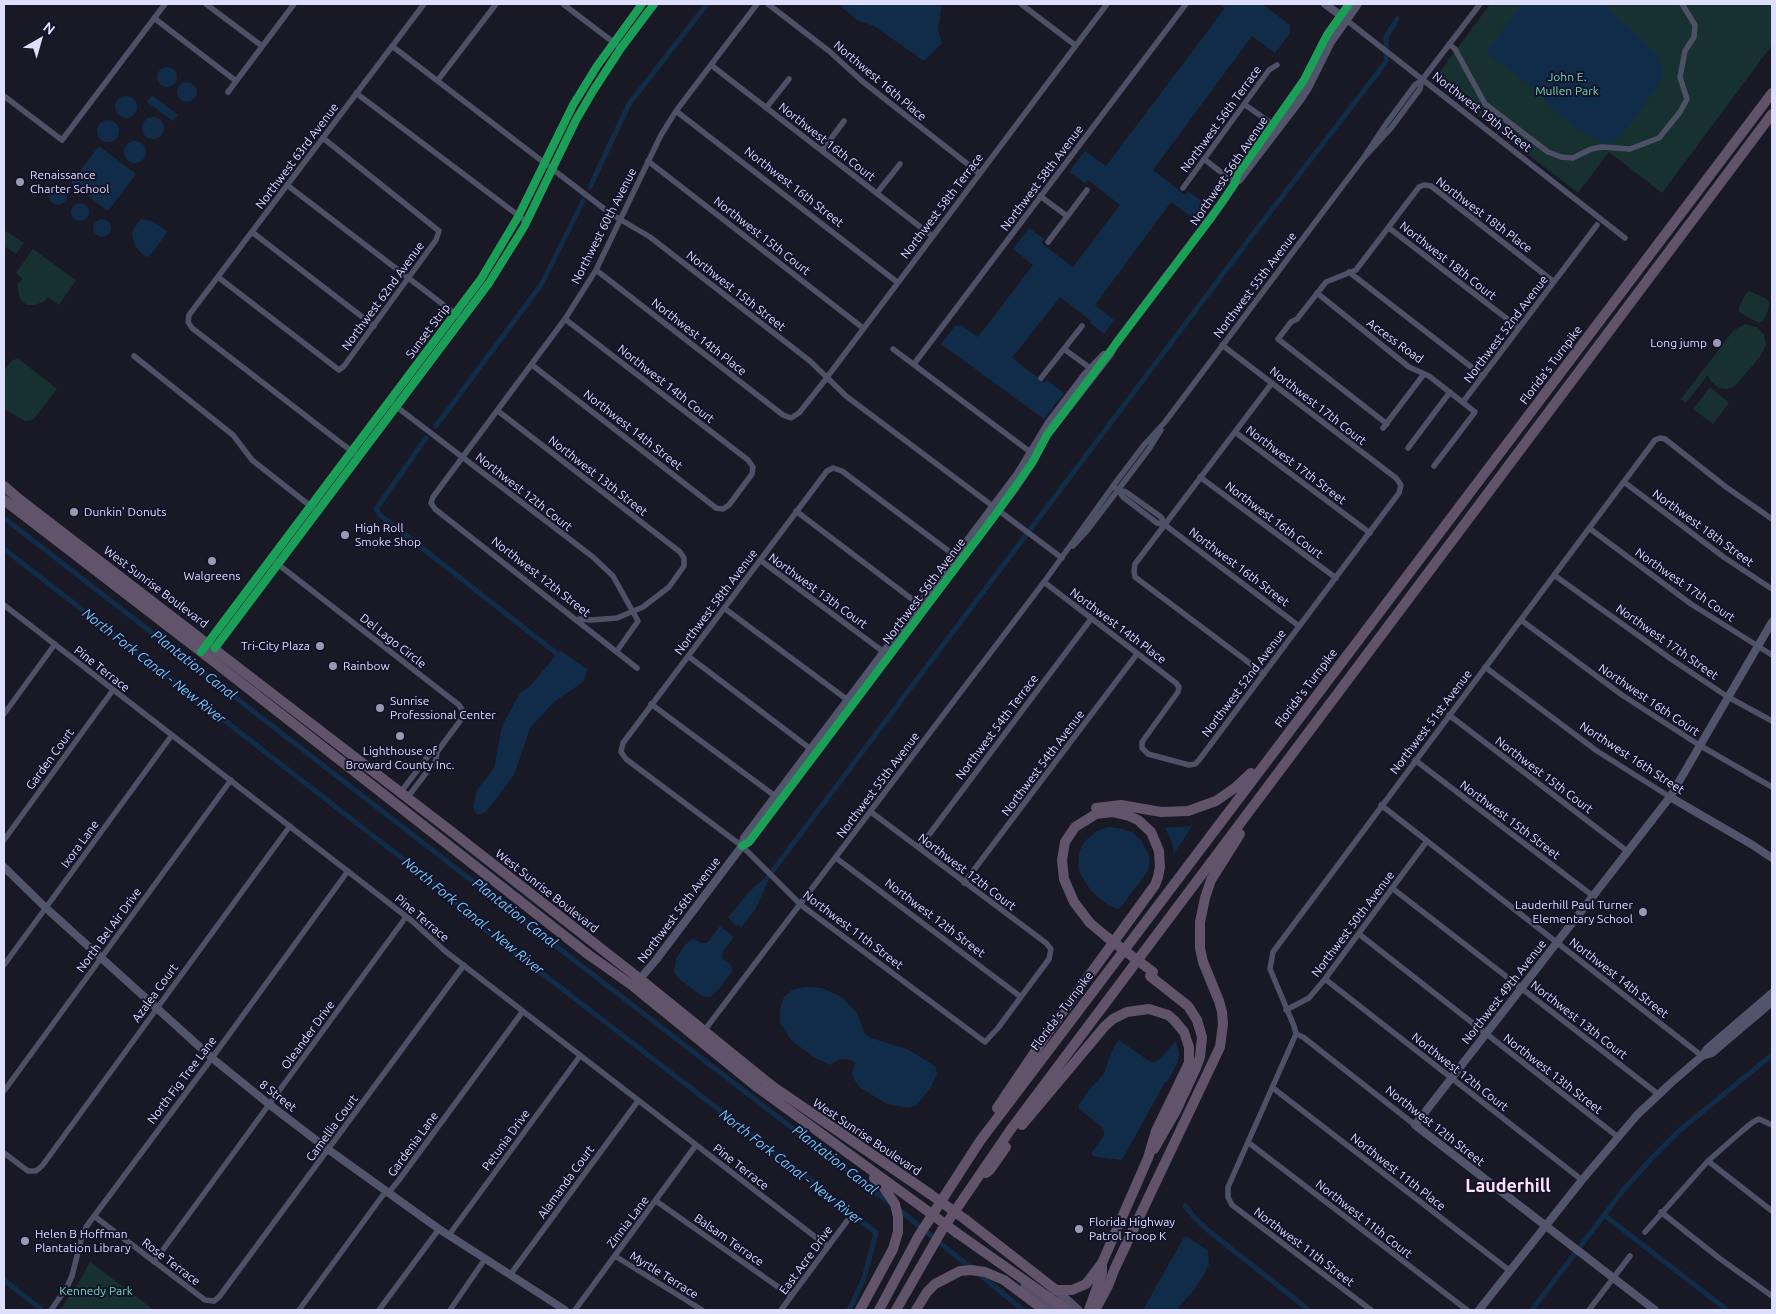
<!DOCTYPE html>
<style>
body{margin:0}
#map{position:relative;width:1776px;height:1314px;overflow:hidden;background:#191925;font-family:Ubuntu,sans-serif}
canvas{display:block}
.frame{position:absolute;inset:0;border:5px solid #dedffd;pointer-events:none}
.north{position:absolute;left:15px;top:15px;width:50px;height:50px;-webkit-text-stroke:4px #14132b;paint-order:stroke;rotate:38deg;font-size:14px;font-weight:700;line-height:20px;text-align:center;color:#dedffd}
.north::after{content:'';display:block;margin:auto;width:18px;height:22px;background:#dedffd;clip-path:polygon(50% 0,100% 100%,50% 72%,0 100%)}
</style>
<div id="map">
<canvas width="1776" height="1314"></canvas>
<div class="frame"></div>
<div class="north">N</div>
</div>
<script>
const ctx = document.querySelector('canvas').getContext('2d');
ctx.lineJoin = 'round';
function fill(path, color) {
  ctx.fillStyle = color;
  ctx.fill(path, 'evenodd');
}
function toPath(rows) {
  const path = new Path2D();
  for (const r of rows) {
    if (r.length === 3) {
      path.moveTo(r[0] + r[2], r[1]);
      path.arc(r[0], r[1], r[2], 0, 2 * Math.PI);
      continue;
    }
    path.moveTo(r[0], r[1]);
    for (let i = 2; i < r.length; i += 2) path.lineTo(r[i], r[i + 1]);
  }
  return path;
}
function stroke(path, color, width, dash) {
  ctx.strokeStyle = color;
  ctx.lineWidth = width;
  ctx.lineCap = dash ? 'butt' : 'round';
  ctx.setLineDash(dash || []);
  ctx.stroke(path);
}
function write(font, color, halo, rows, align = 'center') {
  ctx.font = font + ' Ubuntu,sans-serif';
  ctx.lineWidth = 4;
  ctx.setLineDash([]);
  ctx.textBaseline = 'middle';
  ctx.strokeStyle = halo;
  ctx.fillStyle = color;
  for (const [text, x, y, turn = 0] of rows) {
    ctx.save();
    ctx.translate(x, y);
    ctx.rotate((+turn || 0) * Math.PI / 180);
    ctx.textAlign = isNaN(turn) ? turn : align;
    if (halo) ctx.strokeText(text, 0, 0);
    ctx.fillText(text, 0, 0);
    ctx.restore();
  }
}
fill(toPath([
 [1490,4,1772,4,1772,45,1662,193,1609,152,1578,193,1433,81],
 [4,230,24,243,16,254,4,246],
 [33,249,76,280,59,305,48,297,43,302,34,305,27,305,22,301,19,295,17,284,23,279,16,273],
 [1749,291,1765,298,1769,302,1769,308,1763,321,1759,323,1739,312,1739,307,1746,293],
 [1745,324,1757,327,1764,335,1766,345,1760,357,1734,387,1727,389,1719,388,1711,381,1708,375,1686,403,1681,399,1733,331],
 [19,359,57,389,33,420,25,421,4,409,4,371,12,360],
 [1710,387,1729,403,1713,424,1693,409],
 [90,1262,154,1310,60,1310,79,1282]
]), '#16312f');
fill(toPath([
 [838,4,942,4,938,30,942,43,924,61,874,26,857,20],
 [1220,4,1262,4,1290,25,1290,33,1275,53,1252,36,1153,170,1185,195,1188,191,1204,203,1193,218,1171,202,1095,305,1114,320,1104,334,1090,323,1091,321,1060,297,1012,358,1045,383,1047,380,1064,393,1044,419,941,344,955,326,961,325,978,337,1033,265,1013,249,1029,228,1044,239,1041,243,1073,267,1120,205,1088,180,1085,183,1069,172,1085,151,1106,166,1225,8],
 [1521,4,1604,4,1659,56,1663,71,1658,85,1638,115,1619,137,1611,143,1602,143,1574,127,1556,112,1531,86,1489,55,1487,51],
 [167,77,10],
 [187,92,10],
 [152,95,178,115,173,121,147,102],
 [126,107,11],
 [153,128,11],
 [108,131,11],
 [135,152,11],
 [99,146,136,174,108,211,71,183],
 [58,196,9],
 [80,212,9],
 [102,228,9],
 [141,219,152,221,167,231,164,237,150,256,146,257,140,252,135,246,133,239,132,233,134,228],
 [560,650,588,670,583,682,554,702,530,728,514,775,486,812,477,815,473,808,477,790,494,768,502,726,520,693,531,685],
 [1192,826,1174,854,1172,842,1165,828],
 [1108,827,1119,828,1132,832,1141,840,1148,853,1150,860,1148,871,1121,907,1118,909,1108,905,1091,891,1081,875,1078,867,1079,853,1084,842,1097,831],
 [766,877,769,877,769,879,755,910,741,927,738,924,736,926,728,917,750,891],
 [720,926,734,937,723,951,722,958,731,965,732,971,718,990,710,997,702,996,679,979,674,972,676,959,684,946,693,938,701,943,707,943],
 [805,987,822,988,842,997,857,1013,865,1034,871,1038,907,1049,935,1066,937,1074,931,1087,917,1105,909,1108,887,1104,859,1087,854,1079,852,1074,855,1063,852,1060,839,1059,830,1065,815,1058,791,1040,780,1023,780,1009,784,997,792,990],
 [1119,1040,1149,1061,1154,1062,1160,1059,1176,1041,1179,1053,1178,1062,1167,1082,1165,1082,1122,1160,1096,1157,1092,1155,1092,1152,1104,1136,1104,1131,1102,1127,1079,1109,1079,1105,1088,1091,1103,1075,1114,1046],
 [1186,1236,1208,1251,1209,1265,1195,1289,1176,1310,1143,1310,1183,1239]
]), '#112c48');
stroke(toPath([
 [590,187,629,104,707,4],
 [436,426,541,285,583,201],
 [426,438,376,509,380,515,556,653],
 [4,518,609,987,891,1204],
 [4,549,426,877,486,930,845,1207,876,1233,864,1278,849,1310],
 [768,877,1260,225,1386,62,1386,37,1397,19],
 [1185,1206,1195,1218,1210,1232,1309,1310],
 [898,1209,971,1268],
 [1604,1215,1727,1310],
 [978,1273,1023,1310],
 [4,1280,42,1310],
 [1532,1310,1620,1194,1650,1160,1680,1130,1772,1055]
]), '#112c48', 5);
stroke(toPath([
 [206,4,262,46],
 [563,4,621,48],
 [768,4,829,51,862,81,979,173],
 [1021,4,1075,45],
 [154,18,236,81],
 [1345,19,1625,238],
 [1449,44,1455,49,1485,104,1548,152,1561,157,1573,158,1591,149,1602,147,1630,149,1659,138,1680,112,1687,99,1680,77,1685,51,1694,37,1695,25,1682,4],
 [392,46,611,214,650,237,810,361,846,396,1062,558],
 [711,65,932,236],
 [438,80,496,4],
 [1422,80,1420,89,1391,128,1362,160,1386,124,1415,85,1422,80,1480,4],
 [228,92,294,4],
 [356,93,527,222],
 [4,96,62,140,165,4],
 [1244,104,1275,126],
 [766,108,789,79],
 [676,111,897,282],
 [822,151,844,121],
 [1204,159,1235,183],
 [648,161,863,328],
 [287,185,462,319],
 [1183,188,1269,70,1277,65],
 [877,193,900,164],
 [1040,196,1067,216],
 [1389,228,1519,328],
 [252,232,374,326],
 [1048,242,1087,190],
 [596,270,783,415,791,418,799,413,822,384,1107,4],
 [1349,272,1483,376],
 [218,277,339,370,344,366,436,240,439,231,323,138],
 [1317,293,1409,367,1429,376,1475,412,1434,466],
 [893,349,1033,454],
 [1064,349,1094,371],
 [134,356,233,435,252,460,318,512],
 [914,364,1186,4],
 [532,365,716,508,723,509,729,505,752,474,753,467,748,460,565,319],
 [1041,378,1082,326],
 [389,401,593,557,613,576,638,621,617,651],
 [1463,402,1597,225],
 [498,411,680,552,684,558,684,566,669,587,643,607,617,618,592,620,579,619],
 [1387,424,1278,339,1291,322,1297,319,1326,282,1356,270,1419,187,1424,185,1431,186,1554,282],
 [1383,428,1424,374],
 [1235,432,1370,533],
 [1408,448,1450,392],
 [359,457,192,328,188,322,189,315,424,4],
 [1200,477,1336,578],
 [1624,482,1725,558,1772,589],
 [1113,486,1118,490,1123,497,1157,523,1165,525,1299,626],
 [1118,490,1126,492,1161,517,1165,525],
 [796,511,921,606],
 [1589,528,1691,604,1772,655],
 [1073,546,1086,532,1118,490,1149,449,1161,430],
 [270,558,459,705,462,710,463,714,460,721,437,752,429,755,400,793],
 [760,560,885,653],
 [1554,575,1671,659,1728,697,1772,721],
 [1044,582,1176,683,1179,687,1178,692,1142,742,1142,748,1148,754,1189,765,1195,764,1199,760,1399,493,1401,485,1396,478,1222,345],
 [4,605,412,921,445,951,827,1246],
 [724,608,849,701],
 [1521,620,1622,695,1699,745,1772,787],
 [688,656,812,750],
 [1485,667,1597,751,1670,797],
 [637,668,435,509,431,503,433,497,565,319,596,270,661,135,676,111,757,4],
 [1264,674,1135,577,1134,571,1135,564,1272,383],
 [651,704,779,799],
 [4,714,55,644],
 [1449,715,1627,851],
 [1415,760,1593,896],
 [407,798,436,760,437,752],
 [1381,805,1702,1056],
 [871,812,1046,943,1051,949,1049,959,998,1028,985,1042,801,905,742,846,626,759,621,752,623,743,827,471,833,468,842,471,958,558],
 [4,840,113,690],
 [919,848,1091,619],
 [836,858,1021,997],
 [964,883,1137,654],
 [1392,888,1658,1094],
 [1359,934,1618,1137],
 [4,965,172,735],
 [1325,979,1582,1180],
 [1286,1010,1309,998,1325,979,1427,841],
 [704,1031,1044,582,1113,486,1144,445,1165,422,1362,160],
 [1296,1034,1294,1026,1270,969,1273,952,1655,440,1660,438,1665,439,1726,487,1772,519],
 [1296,1034,1228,1187,1228,1197,1232,1205,1371,1310],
 [1296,1034,1303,1037,1415,1125],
 [1273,1088,1510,1271],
 [4,1091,231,780],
 [1249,1143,1467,1310],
 [4,1153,28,1171,36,1171,42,1166,290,826],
 [1708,1161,1772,1211],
 [656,1201,791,1296],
 [1661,1212,1719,1258,1772,1296],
 [94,1216,205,1300,214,1301,219,1297,464,965],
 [1645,1232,1708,1161,1742,1131,1753,1122,1759,1119,1772,1125],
 [449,1235,580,1056],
 [615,1256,702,1310],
 [154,1262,406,917],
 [510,1275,638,1101],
 [51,1310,67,1287,72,1276,81,1240,86,1227,212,1058,348,871],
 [299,1310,383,1195,389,1192,399,1180,523,1011],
 [379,1310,439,1229],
 [450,1310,485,1259],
 [575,1310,696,1145],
 [781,1310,847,1221],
 [1589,1310,1630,1256]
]), '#4e5066', 5.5);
stroke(toPath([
 [1325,4,1340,15],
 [1239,180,1300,100,1308,88,1331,42,1358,4],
 [204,648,481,279,518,217,573,105,597,66,642,4],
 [211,653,489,283,524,227,576,120,593,91,621,48,654,4],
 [1670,797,1751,844,1772,858],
 [742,846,744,838,1017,475,1048,424,1085,375,1104,355],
 [4,867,46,908,212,1058,270,1105,329,1150,439,1229,565,1310],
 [638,981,656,960,742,846,749,842,1016,487,1032,463,1047,435,1110,354,1116,343,1224,200,1235,183,1238,174,1304,80,1327,35,1349,4],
 [1702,1056,1712,1053,1772,1002],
 [1479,1310,1582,1180,1637,1115,1672,1082,1702,1056,1708,1048,1772,993],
 [1655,1310,1415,1125,1670,797,1772,622]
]), '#52546b', 8);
stroke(toPath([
 [1025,1286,1055,1310],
 [1056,1290,1078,1310]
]), '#56506b', 9);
stroke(toPath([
 [4,486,19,499,452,832,640,979,772,1086,930,1194],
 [4,500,208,657,589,955,633,986,757,1087,922,1207],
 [1096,808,1121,805,1161,812,1188,811,1216,801,1236,787,1251,773],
 [1150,976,1188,1006,1197,1020,1202,1037,1200,1057,1196,1068,1176,1111,1154,1149],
 [997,1108,1051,1028,1155,885,1158,877,1160,867,1159,851,1151,832,1138,820,1129,816,1112,812,1096,814,1075,827,1065,842,1062,860,1064,879,1074,902,1090,923,1108,938],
 [986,1173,990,1170,1006,1147],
 [966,1220,1056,1290,1072,1290,1086,1284,1102,1263,1148,1158,1156,1131,1189,1063,1189,1047,1184,1032,1174,1020,1168,1015,1149,1009,1127,1012,1113,1019,1105,1026,1022,1125],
 [957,1233,1067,1310],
 [860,1310,893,1249,898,1232,898,1217,895,1204,882,1185,874,1178],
 [879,1310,918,1237,980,1141,1772,93],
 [896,1310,942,1230,1011,1129,1772,114],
 [916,1310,927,1292,935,1284,960,1271,971,1270,985,1272,1004,1280,1044,1310],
 [1089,1310,1102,1273,1102,1264],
 [1095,1310,1108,1286,1115,1268,1220,1047,1223,1024,1222,1012,1219,1001,1203,962,1200,948,1200,922,1205,898,1211,880,1240,834]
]), '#615369', 10);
stroke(toPath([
 [1108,938,1153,972],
 [930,1194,966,1220],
 [922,1207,957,1233]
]), '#615369', 10);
stroke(toPath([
 [215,648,489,283,524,227,576,120,593,91,621,48,654,4],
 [201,652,481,279,518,217,573,105,597,66,642,4],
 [742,846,749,842,993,518,1032,463,1047,435,1211,218,1235,183,1238,174,1304,80,1327,35,1349,4]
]), '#1a9f57', 8);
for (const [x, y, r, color] of [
 [20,182,5,"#999ab1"],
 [1717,343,5,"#999ab1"],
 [74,512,5,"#999ab1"],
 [345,535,5,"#999ab1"],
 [212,561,5,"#999ab1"],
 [320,646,5,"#999ab1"],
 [333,666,5,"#999ab1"],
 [380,708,5,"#999ab1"],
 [400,736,5,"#999ab1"],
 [1643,912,5,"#999ab1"],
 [1079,1229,5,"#999ab1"],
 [25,1241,5,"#999ab1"]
]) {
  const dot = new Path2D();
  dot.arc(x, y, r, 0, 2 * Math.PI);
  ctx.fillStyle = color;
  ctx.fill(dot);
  stroke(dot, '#14132b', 2);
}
write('12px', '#6cdcb2', '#14132b', [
 ["John E.",1567,77],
 ["Mullen Park",1567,91],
 ["Kennedy Park",96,1291]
]);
write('12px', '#dedffd', '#14132b', [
 ["Northwest 16th Place",880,81,40],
 ["Northwest 19th Street",1482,112,38],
 ["Northwest 56th Terrace",1221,119,-54],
 ["Northwest 16th Court",827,142,38],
 ["Northwest 63rd Avenue",297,156,-53],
 ["Northwest 56th Avenue",1229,171,-56],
 ["Northwest 58th Avenue",1042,178,-53],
 ["Northwest 16th Street",794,187,38],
 ["Northwest 58th Terrace",942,206,-53],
 ["Northwest 18th Place",1484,215,37],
 ["Northwest 60th Avenue",604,226,-63],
 ["Northwest 15th Court",762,236,38],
 ["Northwest 18th Court",1448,261,38],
 ["Northwest 55th Avenue",1255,285,-53],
 ["Northwest 15th Street",736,291,38],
 ["Northwest 62nd Avenue",383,296,-54],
 ["Northwest 52nd Avenue",1506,329,-53],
 ["Sunset Strip",428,331,-53],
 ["Northwest 14th Place",699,337,38],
 ["Access Road",1395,341,36],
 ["Florida's Turnpike",1551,365,-53],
 ["Northwest 14th Court",666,384,38],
 ["Northwest 17th Court",1318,406,38],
 ["Northwest 14th Street",633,430,38],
 ["Northwest 17th Street",1296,465,37],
 ["Northwest 13th Street",598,476,38],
 ["Northwest 12th Court",524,492,38],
 ["Northwest 16th Court",1274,520,37],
 ["Northwest 18th Street",1703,528,36],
 ["Northwest 16th Street",1239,567,37],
 ["Northwest 12th Street",541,577,38],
 ["Northwest 17th Court",1685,585,35],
 ["West Sunrise Boulevard",156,587,37],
 ["Northwest 13th Court",818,591,36],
 ["Northwest 56th Avenue",924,591,-53],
 ["Northwest 58th Avenue",716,602,-53],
 ["Northwest 14th Place",1118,626,37],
 ["Del Lago Circle",393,641,38],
 ["Northwest 17th Street",1667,642,35],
 ["Pine Terrace",102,669,38],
 ["Northwest 52nd Avenue",1244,683,-53],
 ["Florida's Turnpike",1306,688,-53],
 ["Northwest 16th Court",1649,700,34],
 ["Northwest 51st Avenue",1431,722,-53],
 ["Northwest 54th Terrace",997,727,-53],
 ["Northwest 16th Street",1632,758,33],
 ["Garden Court",50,759,-54],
 ["Northwest 54th Avenue",1043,763,-53],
 ["Northwest 15th Court",1544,775,37],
 ["Northwest 55th Avenue",878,785,-53],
 ["Northwest 15th Street",1510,820,37],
 ["Ixora Lane",80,844,-54],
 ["Northwest 12th Court",967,872,37],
 ["West Sunrise Boulevard",547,891,38],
 ["Northwest 56th Avenue",679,910,-53],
 ["Pine Terrace",422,918,40],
 ["Northwest 12th Street",935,918,37],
 ["Northwest 50th Avenue",1353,924,-53],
 ["North Bel Air Drive",109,930,-54],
 ["Northwest 11th Street",853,930,37],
 ["Northwest 14th Street",1619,978,38],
 ["Northwest 49th Avenue",1504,992,-52],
 ["Azalea Court",155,993,-54],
 ["Florida's Turnpike",1062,1011,-53],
 ["Northwest 13th Court",1579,1020,38],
 ["Oleander Drive",308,1035,-54],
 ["Northwest 12th Court",1460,1072,38],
 ["Northwest 13th Street",1553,1074,38],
 ["North Fig Tree Lane",182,1080,-53],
 ["8 Street",278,1096,38],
 ["Northwest 12th Street",1435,1126,38],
 ["Camellia Court",332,1128,-54],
 ["West Sunrise Boulevard",867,1137,34],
 ["Petunia Drive",506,1140,-54],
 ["Gardenia Lane",413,1144,-54],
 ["Pine Terrace",741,1167,38],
 ["Northwest 11th Place",1398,1172,38],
 ["Alamanda Court",566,1182,-54],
 ["Northwest 11th Court",1364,1219,38],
 ["Zinnia Lane",628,1222,-53],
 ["Balsam Terrace",729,1240,35],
 ["Northwest 11th Street",1304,1247,37],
 ["East Acre Drive",806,1260,-54],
 ["Rose Terrace",171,1262,37],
 ["Myrtle Terrace",664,1275,32]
]);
write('12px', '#dedffd', '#14132b', [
 ["Renaissance",30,175],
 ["Charter School",30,189],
 ["Long jump",1707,343,"right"],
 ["Dunkin' Donuts",84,512],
 ["High Roll",355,528],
 ["Smoke Shop",355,542],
 ["Walgreens",212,576,"center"],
 ["Tri-City Plaza",310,646,"right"],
 ["Rainbow",343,666],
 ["Sunrise",390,701],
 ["Professional Center",390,715],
 ["Lighthouse of",400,751,"center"],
 ["Broward County Inc.",400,765,"center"],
 ["Lauderhill Paul Turner",1633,905,"right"],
 ["Elementary School",1633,919,"right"],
 ["Florida Highway",1089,1222],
 ["Patrol Troop K",1089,1236],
 ["Helen B Hoffman",35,1234],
 ["Plantation Library",35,1248]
], 'left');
write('italic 14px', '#71cbf8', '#14132b', [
 ["Plantation Canal",194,665,38],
 ["North Fork Canal - New River",154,666,38],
 ["Plantation Canal",515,913,38],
 ["North Fork Canal - New River",473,916,39],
 ["Plantation Canal",835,1160,38],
 ["North Fork Canal - New River",791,1167,38]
]);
write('bold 18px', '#fee0f7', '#14132b', [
 ["Lauderhill",1508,1186]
]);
</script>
